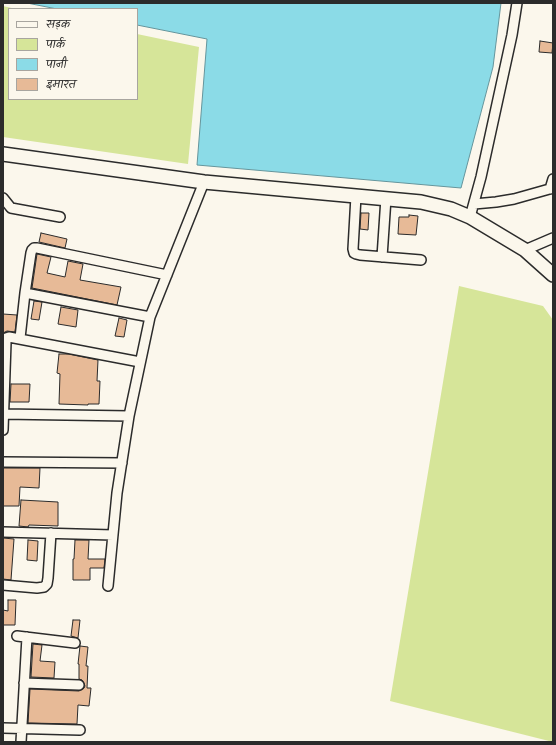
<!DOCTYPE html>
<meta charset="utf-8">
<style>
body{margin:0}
#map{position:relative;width:556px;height:745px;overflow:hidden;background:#fbf7ec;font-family:Kalam,"Playpen Sans Deva",sans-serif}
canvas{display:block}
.frame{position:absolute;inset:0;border:4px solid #2b2b2b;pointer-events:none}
.legend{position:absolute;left:8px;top:8px;width:130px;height:92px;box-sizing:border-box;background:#fbf7ec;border:1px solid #a8a59f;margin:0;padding:5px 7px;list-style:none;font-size:12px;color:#2b2b2b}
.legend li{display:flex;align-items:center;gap:8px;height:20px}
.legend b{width:20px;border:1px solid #a8a59f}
</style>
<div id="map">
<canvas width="556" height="745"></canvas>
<div class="frame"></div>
<ul class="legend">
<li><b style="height:5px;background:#fbf7ec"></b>सड़क</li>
<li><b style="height:11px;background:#d6e599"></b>पार्क</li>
<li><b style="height:11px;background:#8bdbe7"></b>पानी</li>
<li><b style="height:11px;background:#e7ba97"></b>इमारत</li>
</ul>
</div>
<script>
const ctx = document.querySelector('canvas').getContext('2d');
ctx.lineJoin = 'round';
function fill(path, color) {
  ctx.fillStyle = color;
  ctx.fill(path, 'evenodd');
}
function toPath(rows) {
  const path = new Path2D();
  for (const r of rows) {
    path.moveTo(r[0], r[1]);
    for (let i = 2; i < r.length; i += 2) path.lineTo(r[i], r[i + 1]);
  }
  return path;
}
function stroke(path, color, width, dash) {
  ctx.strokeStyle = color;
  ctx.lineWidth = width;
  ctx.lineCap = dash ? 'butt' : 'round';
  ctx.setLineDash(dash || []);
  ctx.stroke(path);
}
fill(toPath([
 [3,6,16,9,9,9,9,99,137,99,137,34,199,47,188,164,3,137],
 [459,286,543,306,553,320,553,742,390,701]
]), '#d6e599');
const water = toPath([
 [27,3,501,3,493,67,461,188,197,165,207,39,137,25,137,9,57,9,27,3]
]);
fill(water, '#8bdbe7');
stroke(water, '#65959c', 1);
const building = toPath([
 [540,41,553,43,552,53,539,52,540,41],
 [361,213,369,213,368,230,360,229,361,213],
 [409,215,418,216,416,235,398,234,399,217,409,217,409,215],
 [41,233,67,239,65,248,39,242,41,233],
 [37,254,51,257,47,273,65,277,68,261,83,264,80,280,121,287,117,305,32,288,37,254],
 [34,301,42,302,39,320,31,319,34,301],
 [61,307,78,310,76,327,58,324,61,307],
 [3,314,17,315,15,332,7,331,3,333,3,314],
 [119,318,127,320,124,337,115,336,119,318],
 [59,354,69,354,98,360,97,381,100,381,99,404,88,404,88,405,59,404,60,374,57,373,59,354],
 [11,384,30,384,29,402,10,402,11,384],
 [3,468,40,468,39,488,20,487,19,506,3,506,3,468],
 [21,500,58,502,58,526,29,525,28,527,19,526,21,500],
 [3,538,14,539,11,580,3,579,3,538],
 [28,540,38,541,37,561,27,560,28,540],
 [75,540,89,540,88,559,105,559,104,568,90,568,90,580,73,580,73,559,74,559,75,540],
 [8,600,16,600,15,625,3,625,3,610,8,611,8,600],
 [73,620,80,620,78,638,71,636,73,620],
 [33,644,42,645,40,661,55,662,54,678,31,677,33,644],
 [80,646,88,647,86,666,88,666,87,688,91,688,89,706,78,705,77,724,28,723,30,689,79,691,84,688,85,686,84,683,82,680,79,679,79,664,78,664,80,646]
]);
fill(building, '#e7ba97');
stroke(building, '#2b2b2b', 1);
const minor = toPath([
 [550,189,553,179],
 [356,196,353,249,354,253,356,254,360,255,421,260],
 [3,198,11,208,60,217],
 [474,204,496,202,514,199,553,188],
 [470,217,481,177,512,35,517,3],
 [525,250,553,238],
 [382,257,386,198],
 [25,293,150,317],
 [20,338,25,293,31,253,32,250,34,248,37,248,167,275],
 [3,414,129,416],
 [3,430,6,342,6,338,9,337,140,362],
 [3,462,122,463],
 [3,532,113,535],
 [3,585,37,588,44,587,47,584,48,578,51,533],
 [108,586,117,493,129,416,150,317,204,182],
 [17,636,75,643],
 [24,683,79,685],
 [3,728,80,730],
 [21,742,27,637]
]);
const secondary = toPath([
 [3,154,204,182,421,202,451,209,470,217,525,250,553,275]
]);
stroke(minor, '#2b2b2b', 12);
stroke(secondary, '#2b2b2b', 16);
stroke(minor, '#fbf7ec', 9);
stroke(secondary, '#fbf7ec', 13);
</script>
